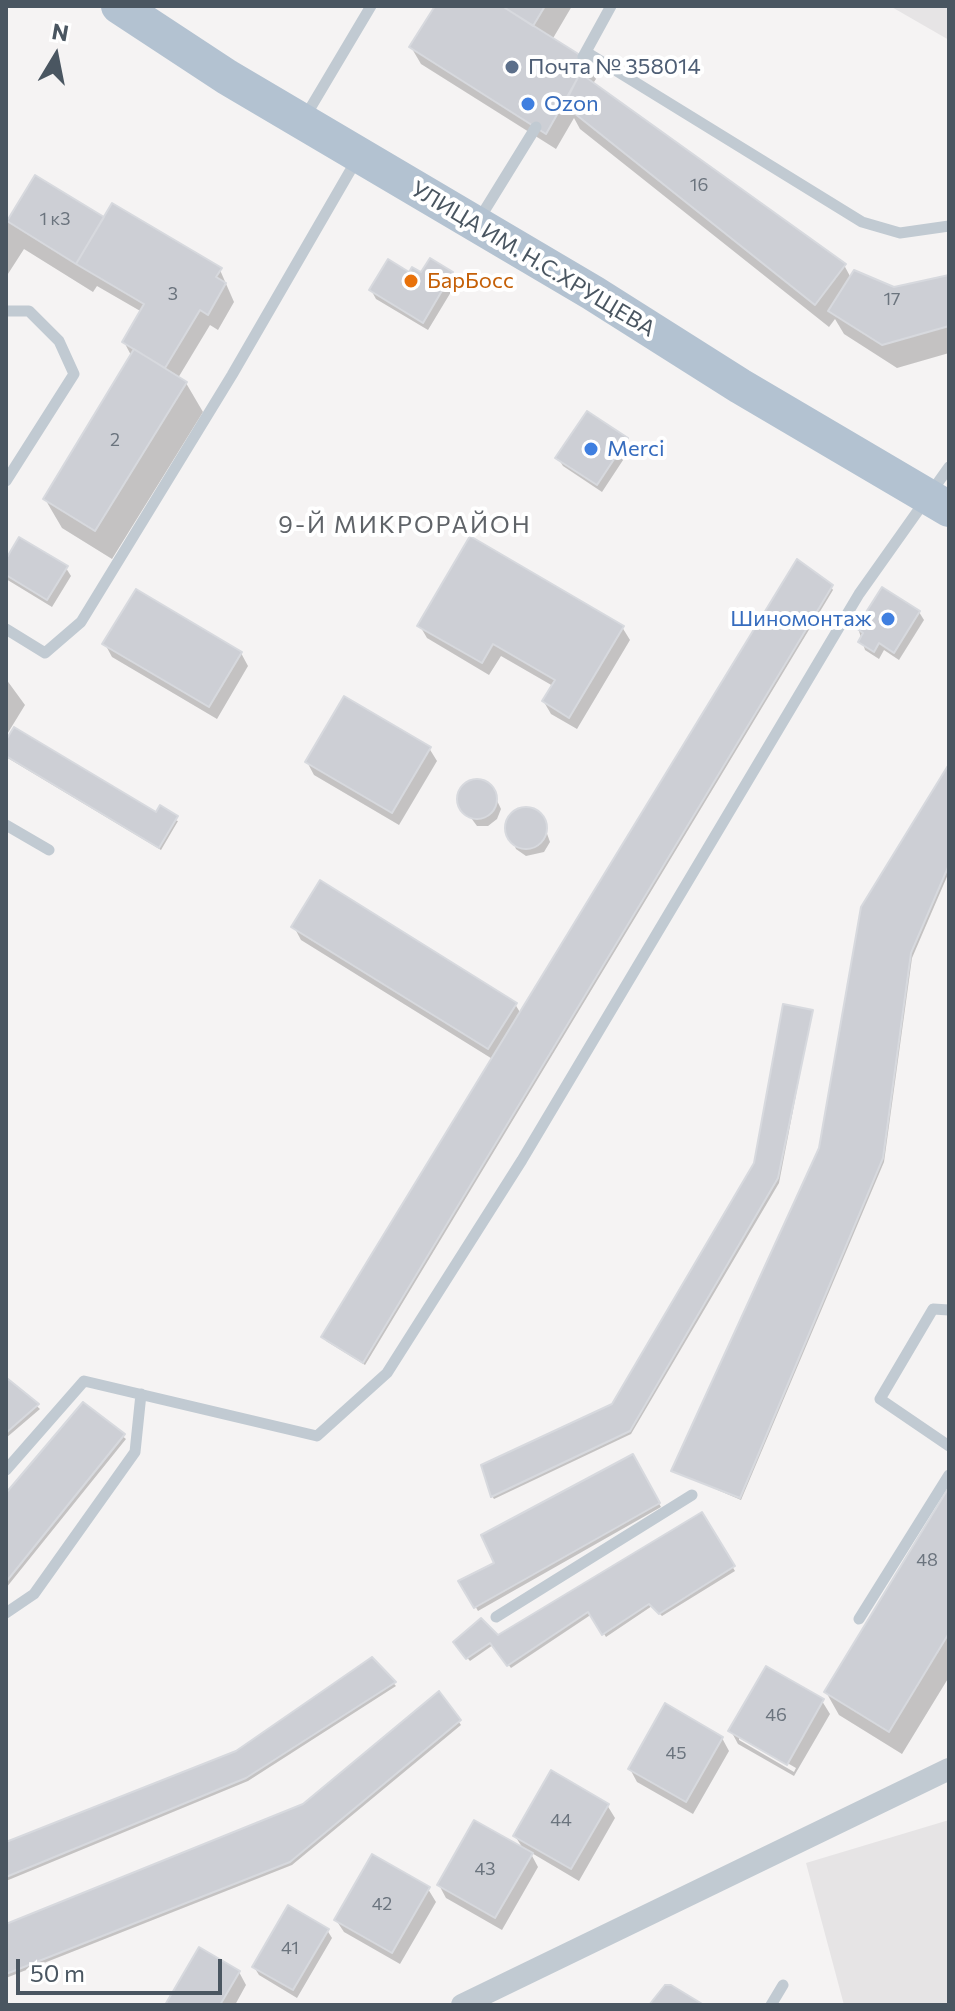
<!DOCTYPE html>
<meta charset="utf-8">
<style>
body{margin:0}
#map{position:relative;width:955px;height:2011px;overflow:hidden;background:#f5f3f3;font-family:Commissioner,sans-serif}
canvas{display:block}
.frame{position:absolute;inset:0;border:8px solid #4a5661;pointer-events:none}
.north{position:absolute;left:16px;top:16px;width:80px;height:80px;-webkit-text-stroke:6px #fff;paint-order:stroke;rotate:10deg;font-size:22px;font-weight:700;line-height:32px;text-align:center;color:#4a5661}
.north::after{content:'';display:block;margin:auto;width:28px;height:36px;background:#4a5661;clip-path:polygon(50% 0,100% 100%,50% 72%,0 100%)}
.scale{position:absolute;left:16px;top:1959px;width:206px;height:36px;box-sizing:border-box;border:4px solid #4a5661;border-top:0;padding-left:10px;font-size:24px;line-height:28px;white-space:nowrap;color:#4a5661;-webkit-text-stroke:6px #fff;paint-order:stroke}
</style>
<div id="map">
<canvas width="955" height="2011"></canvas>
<div class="frame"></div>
<div class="north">N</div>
<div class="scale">50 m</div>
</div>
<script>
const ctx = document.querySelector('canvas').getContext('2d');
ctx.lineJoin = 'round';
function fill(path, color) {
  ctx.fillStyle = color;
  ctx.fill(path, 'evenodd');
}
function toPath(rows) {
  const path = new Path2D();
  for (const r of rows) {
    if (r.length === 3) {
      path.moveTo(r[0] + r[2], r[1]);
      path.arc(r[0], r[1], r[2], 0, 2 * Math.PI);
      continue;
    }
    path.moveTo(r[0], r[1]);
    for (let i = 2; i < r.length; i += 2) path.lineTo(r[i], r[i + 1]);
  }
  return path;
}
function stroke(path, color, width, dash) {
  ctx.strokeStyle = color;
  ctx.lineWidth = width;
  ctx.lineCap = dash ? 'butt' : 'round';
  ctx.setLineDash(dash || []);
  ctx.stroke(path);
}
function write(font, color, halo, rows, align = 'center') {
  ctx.font = font + ' Commissioner,sans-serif';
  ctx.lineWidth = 8;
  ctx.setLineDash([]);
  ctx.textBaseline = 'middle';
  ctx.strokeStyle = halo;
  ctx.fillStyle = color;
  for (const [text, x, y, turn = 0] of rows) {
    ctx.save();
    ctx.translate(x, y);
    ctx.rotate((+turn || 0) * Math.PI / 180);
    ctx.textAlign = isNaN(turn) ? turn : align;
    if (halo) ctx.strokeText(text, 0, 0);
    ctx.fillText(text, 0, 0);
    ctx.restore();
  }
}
fill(toPath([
 [890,6,949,6,949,40],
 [949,1820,949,2005,844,2005,806,1863]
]), '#e6e4e5');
fill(toPath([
 [437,6,572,6,552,40,586,62,596,79,592,85,844,265,851,278,894,289,949,277,949,353,897,368,844,334,835,319,829,327,580,129,574,118,556,149,421,64,411,47],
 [35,178,105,220,220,270,234,302,218,330,210,325,178,378,186,383,203,412,112,559,62,528,45,499,132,357,124,342,142,312,97,286,93,292,24,249,6,277,6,224],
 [452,274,457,282,428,330,376,299,371,290,410,275],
 [627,440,631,448,602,492,563,466,558,458],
 [6,563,66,568,71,576,52,607,6,579],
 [831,587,833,590,365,1365,326,1341,324,1337,494,1060,301,940,294,927,515,1004,521,1014],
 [919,612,924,620,899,660,884,650,879,659,865,650,858,628],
 [420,626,622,627,630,640,577,729,551,714,544,702,553,686,501,656,489,675,427,638],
 [105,644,241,653,248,666,217,719,112,657],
 [6,679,25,705,6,736],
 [6,744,157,815,178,821,161,850,6,757],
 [429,748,437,761,399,825,314,775,307,762],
 [949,768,949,872,912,958,884,1162,741,1500,673,1471,821,1148],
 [475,782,491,788,501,809,497,819,488,826,477,826,460,803,461,792],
 [528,809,540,814,550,842,544,852,526,856,516,849,507,827,516,811],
 [812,1012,779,1183,631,1434,494,1499,492,1496,614,1405,755,1163],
 [9,1381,40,1409,6,1438,6,1384],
 [84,1405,126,1439,6,1588,6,1496],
 [632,1456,661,1507,478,1611,461,1582,497,1564],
 [949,1491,949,1677,902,1754,839,1715,826,1692],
 [701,1515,735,1571,662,1616,652,1606,606,1637,592,1614,511,1668,493,1645,470,1661,457,1646,498,1637],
 [372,1660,396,1686,248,1781,6,1881,6,1845,237,1753],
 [439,1693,461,1725,292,1865,6,1978,6,1927,304,1805],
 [822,1701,830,1714,794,1776,738,1744,731,1731],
 [739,1735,796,1768,794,1772,739,1740],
 [722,1738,729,1751,693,1814,637,1782,630,1769],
 [607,1805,615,1818,579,1881,530,1852,538,1867,502,1930,446,1898,439,1885,524,1850,515,1836],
 [428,1889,436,1902,400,1964,344,1932,336,1920],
 [327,1930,332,1938,297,1998,259,1975,254,1967],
 [239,1972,246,1985,235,2005,167,2005]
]), '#0003');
const building = toPath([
 [435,6,502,6,588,60,546,134,409,47,435,6],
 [502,6,545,6,533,26,502,6],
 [580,73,846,264,815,305,564,105,580,73],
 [35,175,104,217,76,264,7,221,35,175],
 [112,203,222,268,216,277,226,283,208,315,200,310,165,368,122,342,144,304,76,264,112,203],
 [430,258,453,272,423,323,369,290,388,259,409,272,412,267,421,272,430,258],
 [854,270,894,287,949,275,949,326,882,345,828,311,854,270],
 [134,349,187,382,95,531,43,499,134,349],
 [587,411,628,438,597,485,555,458,587,411],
 [470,536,624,626,569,718,542,701,555,680,493,644,482,663,417,626,470,536],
 [19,537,68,566,47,600,6,575,6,559,19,537],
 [797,559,833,585,363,1363,321,1337,797,559],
 [882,587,920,611,894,653,879,643,874,652,858,642,863,633,856,628,882,587],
 [136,589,242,652,209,707,102,644,136,589],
 [344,696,431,747,392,813,305,762,344,696],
 [14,727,156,812,160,805,178,816,159,848,6,756,6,740,14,727],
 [949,764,949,865,911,953,883,1158,740,1498,671,1471,819,1148,861,907,949,764],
 [477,799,20],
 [526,828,21],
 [320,880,517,1003,488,1049,291,927,320,880],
 [783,1004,813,1010,778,1178,630,1431,491,1497,481,1465,612,1404,754,1163,783,1004],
 [8,1379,39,1404,6,1433,6,1381,8,1379],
 [83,1402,125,1434,6,1582,6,1493,83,1402],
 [633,1454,660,1503,474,1608,458,1581,494,1563,481,1535,633,1454],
 [949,1487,949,1633,889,1732,824,1692,949,1487],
 [702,1512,735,1566,659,1614,649,1604,602,1635,588,1612,507,1666,490,1643,466,1659,453,1642,481,1618,498,1635,702,1512],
 [372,1657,396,1682,246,1778,6,1877,6,1842,236,1751,372,1657],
 [766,1666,824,1699,787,1765,728,1731,766,1666],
 [439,1691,461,1720,290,1862,6,1974,6,1924,303,1804,439,1691],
 [665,1703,723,1737,686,1802,628,1769,665,1703],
 [551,1770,609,1804,571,1869,513,1836,551,1770],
 [474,1820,533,1853,495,1918,437,1885,474,1820],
 [372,1854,430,1887,392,1953,334,1920,372,1854],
 [288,1905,329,1929,293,1990,252,1967,288,1905],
 [199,1947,240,1971,220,2005,165,2005,199,1947],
 [665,1985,671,1985,704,2005,649,2005,665,1985]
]);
fill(building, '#cdcfd5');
stroke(building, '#d7d9de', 2);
stroke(toPath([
 [586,52,862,222,900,233,949,226],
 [583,57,611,6],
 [305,117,371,6],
 [478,221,536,127],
 [6,311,29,311,59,341,74,374,6,481],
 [6,629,45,653,81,622,232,375,357,159],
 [6,825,49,850],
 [949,1310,933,1309,880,1399,949,1446],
 [6,1470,84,1381,317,1436,387,1373,522,1160,859,594,949,467],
 [6,1613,34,1594,135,1452,141,1394],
 [496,1617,692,1495],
 [859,1619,949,1475],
 [771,2005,783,1985]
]), '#c1cad2', 11);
stroke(toPath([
 [462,2005,949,1769]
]), '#c1cad2', 22);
stroke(toPath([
 [119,6,227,77,593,293,740,386,949,509]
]), '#b3c2d1', 36);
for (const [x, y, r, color] of [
 [512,67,8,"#5c6f8a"],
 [528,104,8,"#3f7fe0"],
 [411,281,8,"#e8710a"],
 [591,449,8,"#3f7fe0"],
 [888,619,8,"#3f7fe0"]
]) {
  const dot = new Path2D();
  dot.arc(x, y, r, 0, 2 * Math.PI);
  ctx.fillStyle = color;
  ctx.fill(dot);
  stroke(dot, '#fff', 3);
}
write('18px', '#6b747e', null, [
 ["16",699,185],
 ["1 к3",55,219],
 ["3",173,294],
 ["17",892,299],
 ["2",115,440],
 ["48",927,1560],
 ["46",776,1715],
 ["45",676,1753],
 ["44",561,1820],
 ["43",485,1869],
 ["42",382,1904],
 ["41",290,1948]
]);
write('22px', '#4e5e75', '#fff', [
 ["Почта № 358014",528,67]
], 'left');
write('22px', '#366cbe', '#fff', [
 ["Ozon",544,104],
 ["Merci",607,449],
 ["Шиномонтаж",872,619,"right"]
], 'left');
write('22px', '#4a5661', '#fff', [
 ["УЛИЦА ИМ. Н.С.ХРУЩЕВА",533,259,31]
]);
write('22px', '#c56008', '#fff', [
 ["БарБосс",427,281]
], 'left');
ctx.letterSpacing = '2px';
write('24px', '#5f6368', '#fff', [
 ["9-Й МИКРОРАЙОН",405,525]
]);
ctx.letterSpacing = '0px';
</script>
